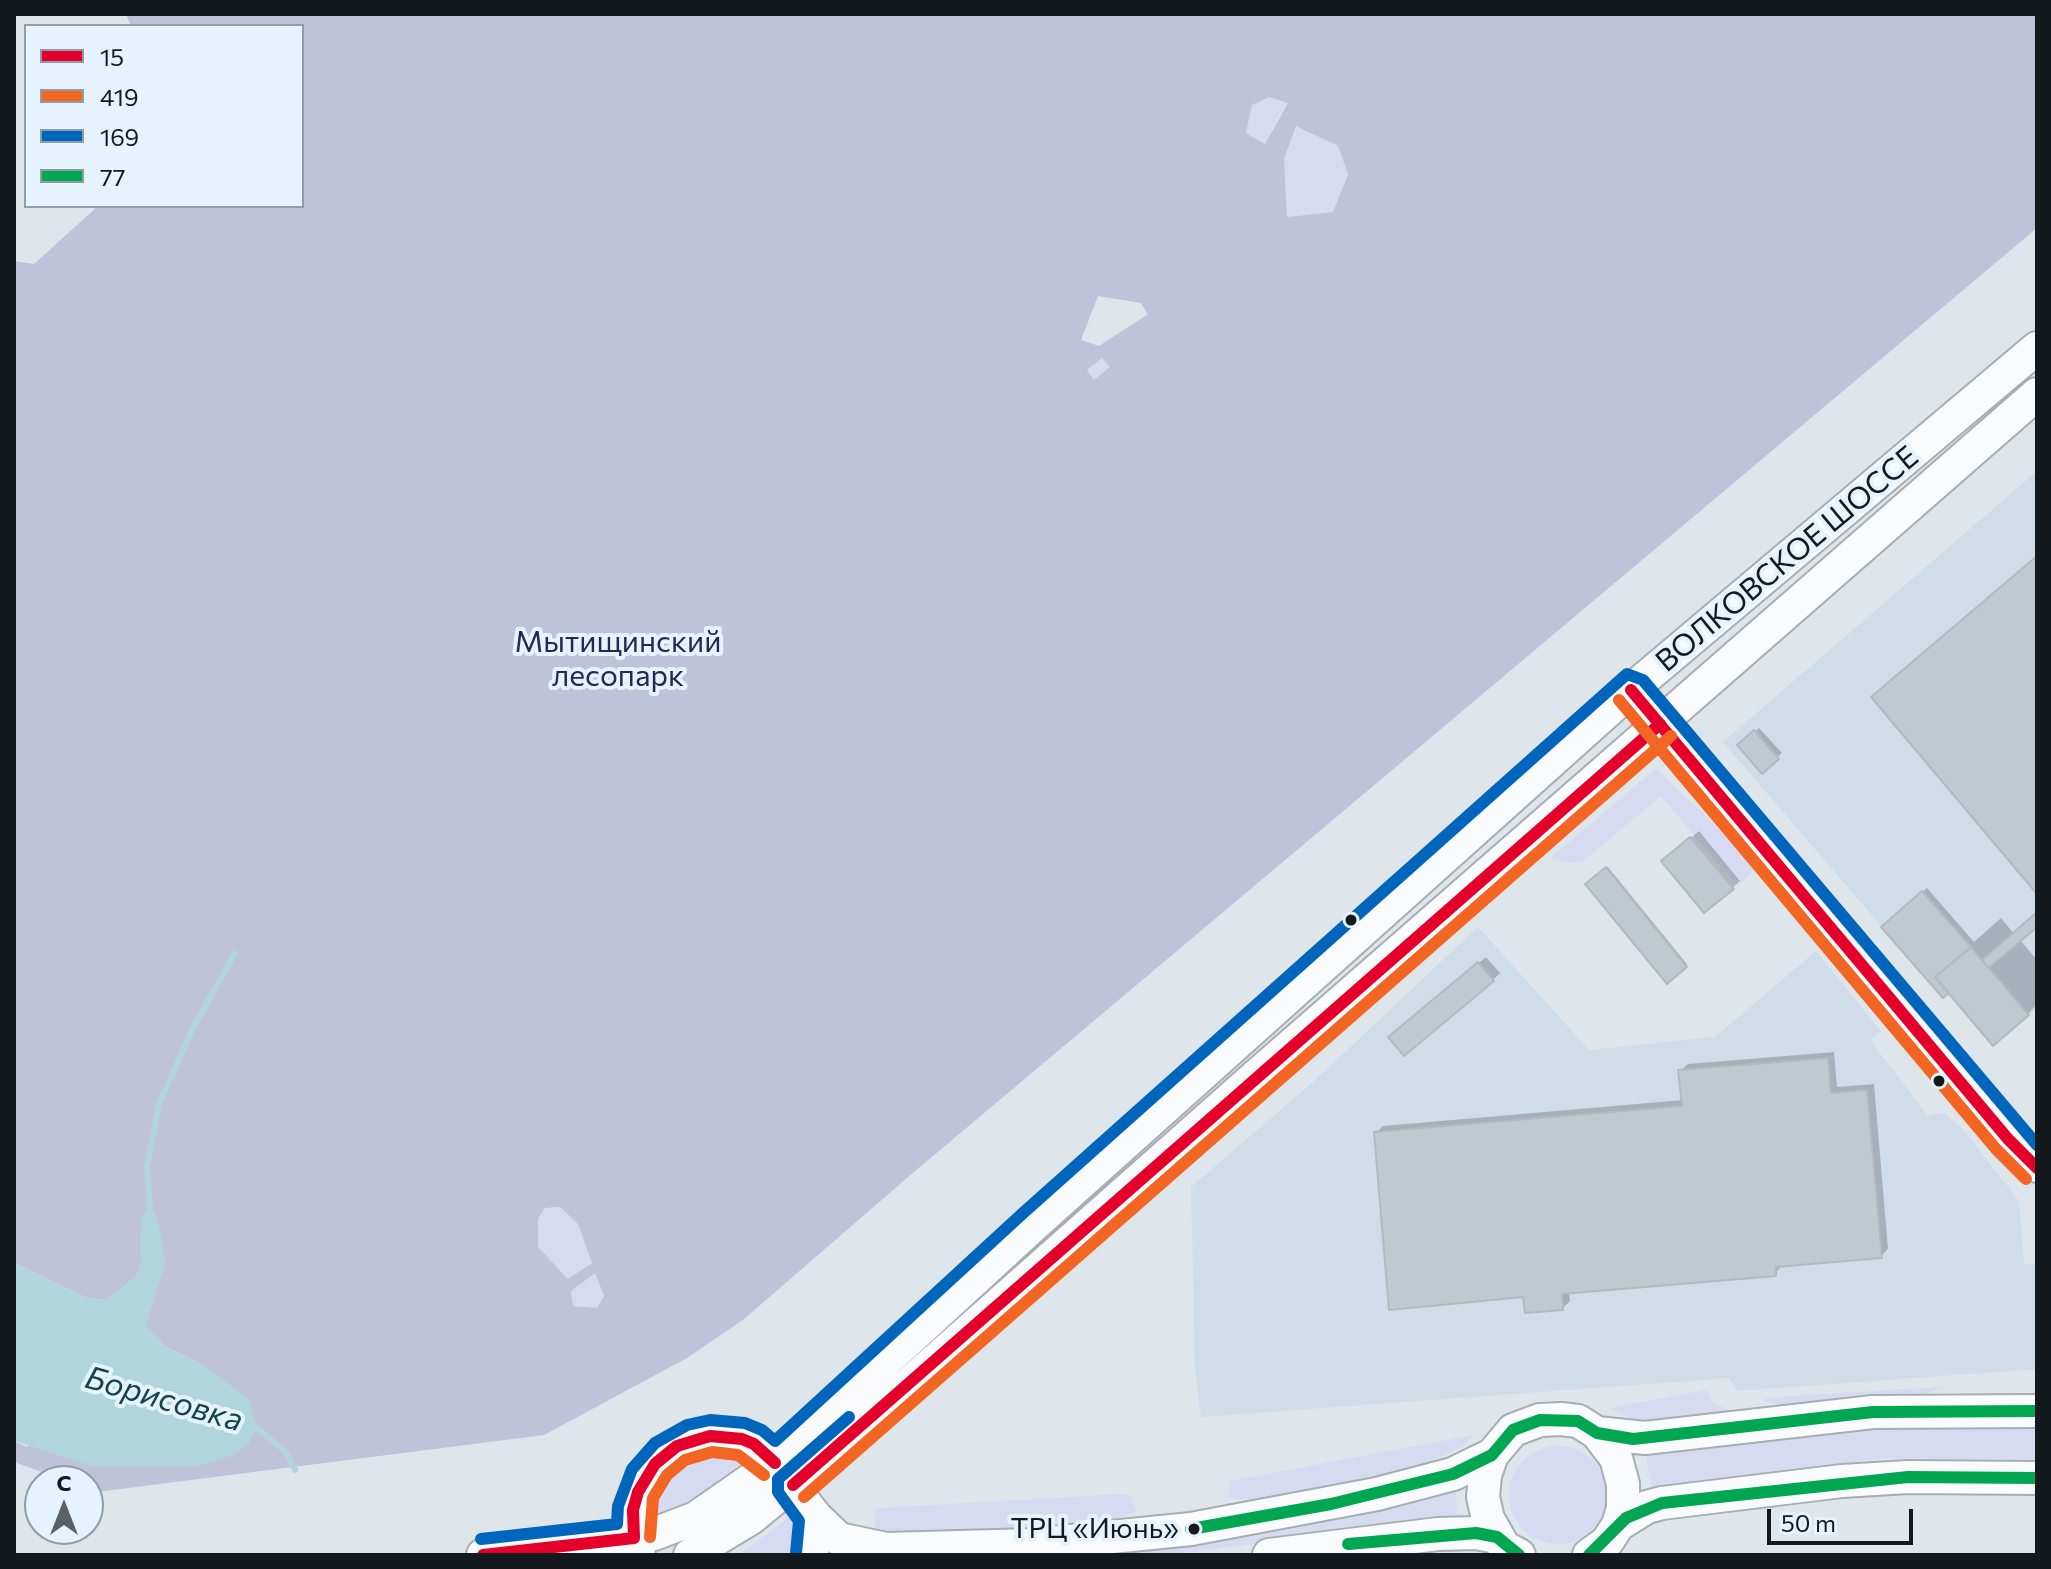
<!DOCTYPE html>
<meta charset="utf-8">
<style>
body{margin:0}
#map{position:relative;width:2051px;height:1569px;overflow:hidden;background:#dee5eb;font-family:Commissioner,sans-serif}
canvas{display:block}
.frame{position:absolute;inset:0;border:16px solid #14191d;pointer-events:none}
.legend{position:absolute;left:24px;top:24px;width:280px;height:184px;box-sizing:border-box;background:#e5f3ff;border:2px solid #919ca5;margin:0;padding:10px 14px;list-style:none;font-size:24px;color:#14191d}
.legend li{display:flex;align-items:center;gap:16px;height:40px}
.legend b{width:40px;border:2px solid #919ca5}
.north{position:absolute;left:24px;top:1465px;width:80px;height:80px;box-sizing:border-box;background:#e5f3ff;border:2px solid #919ca5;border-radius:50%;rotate:0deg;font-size:22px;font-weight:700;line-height:32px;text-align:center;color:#14191d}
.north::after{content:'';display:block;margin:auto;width:28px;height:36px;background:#5b6065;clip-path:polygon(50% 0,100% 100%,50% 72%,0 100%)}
.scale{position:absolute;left:1767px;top:1509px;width:146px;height:36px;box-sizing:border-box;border:4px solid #14191d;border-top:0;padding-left:10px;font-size:24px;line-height:28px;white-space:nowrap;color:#14191d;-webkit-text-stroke:6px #e5f3ff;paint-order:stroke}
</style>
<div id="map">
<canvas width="2051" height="1569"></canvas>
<div class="frame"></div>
<ul class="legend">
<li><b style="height:10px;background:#e4002b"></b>15</li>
<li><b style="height:10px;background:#f26522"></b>419</li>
<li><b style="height:10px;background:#0065bd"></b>169</li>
<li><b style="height:10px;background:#00a651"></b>77</li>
</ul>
<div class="north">С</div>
<div class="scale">50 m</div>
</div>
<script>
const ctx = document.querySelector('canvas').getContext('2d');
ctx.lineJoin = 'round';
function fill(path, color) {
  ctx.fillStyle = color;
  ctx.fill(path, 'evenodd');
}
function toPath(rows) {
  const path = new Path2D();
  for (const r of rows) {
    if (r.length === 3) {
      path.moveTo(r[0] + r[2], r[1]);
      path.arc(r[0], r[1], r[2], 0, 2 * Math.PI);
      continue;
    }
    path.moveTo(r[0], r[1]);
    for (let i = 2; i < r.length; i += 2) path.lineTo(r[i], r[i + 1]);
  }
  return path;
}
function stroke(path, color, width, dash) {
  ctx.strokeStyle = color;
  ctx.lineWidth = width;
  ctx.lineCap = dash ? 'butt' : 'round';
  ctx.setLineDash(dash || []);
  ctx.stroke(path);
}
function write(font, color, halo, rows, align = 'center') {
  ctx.font = font + ' Commissioner,sans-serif';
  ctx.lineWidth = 8;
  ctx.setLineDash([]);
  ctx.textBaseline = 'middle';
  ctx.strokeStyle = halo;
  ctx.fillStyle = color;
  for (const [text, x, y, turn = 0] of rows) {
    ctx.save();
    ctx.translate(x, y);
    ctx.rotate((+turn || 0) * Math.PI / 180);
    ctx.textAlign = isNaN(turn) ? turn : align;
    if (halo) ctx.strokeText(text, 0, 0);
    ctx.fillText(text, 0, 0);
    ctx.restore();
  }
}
fill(toPath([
 [2037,471,2037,1008,1993,1046,1949,994,1943,998,1723,742],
 [1478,927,1589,1050,1715,1037,1816,951,1881,1031,1870,1040,1927,1115,1944,1113,1962,1128,2019,1201,2024,1264,2037,1264,2037,1369,1737,1391,1729,1378,1201,1417,1195,1368,1191,1187,1313,1082]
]), '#cfdde9');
fill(toPath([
 [1269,97,1289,102,1278,117,1266,144,1246,133,1252,105],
 [1295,125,1338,146,1348,173,1333,212,1287,217,1284,159],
 [1103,357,1110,367,1094,380,1087,370],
 [1643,766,1544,850,1544,845,1631,768],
 [1656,769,1753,862,1754,869,1738,887,1661,796,1583,861,1569,863,1550,858],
 [1509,882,1341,1033,1349,1015,1493,884],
 [560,1207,578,1224,592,1263,568,1279,538,1247,538,1219,545,1208],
 [595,1272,604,1297,597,1308,573,1306,571,1290],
 [1946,1387,1908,1398,1792,1407,1763,1401,1763,1399,1802,1395],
 [1706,1390,1713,1404,1735,1411,1736,1416,1633,1420,1610,1408],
 [2037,1425,2037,1460,1885,1458,1652,1488,1646,1455,1853,1426],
 [1474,1435,1462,1447,1396,1478,1267,1501,1228,1498,1230,1481],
 [1558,1495,49],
 [714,1453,749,1460,697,1499,645,1520,648,1504,665,1475,694,1457],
 [1456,1492,1457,1518,1167,1555,1010,1555,1389,1507],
 [1121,1494,1131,1496,1136,1512,1095,1525,877,1533,875,1530,875,1511,878,1508],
 [793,1513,791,1555,739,1555,773,1530]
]), '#d6dbf2');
fill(toPath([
 [126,14,2037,14,2037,228,914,1172,744,1319,687,1358,544,1435,97,1492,88,1489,88,1481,67,1481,14,1462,14,1441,27,1447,205,1366,166,1347,145,1325,165,1263,155,1213,142,1215,141,1264,136,1277,106,1300,87,1298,14,1263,14,261,34,264,98,206,302,206,302,26,131,26],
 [1269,97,1288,103,1265,144,1246,133,1252,105],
 [1296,126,1338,146,1348,174,1333,212,1287,217,1284,159],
 [1098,296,1141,303,1148,314,1099,346,1081,340],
 [1102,358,1110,367,1094,380,1087,370],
 [560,1207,578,1224,592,1263,568,1279,538,1247,538,1219,545,1208],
 [595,1273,604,1296,597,1308,573,1306,571,1291]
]), '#bfc3da');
fill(toPath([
 [150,1208,155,1213,161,1235,165,1263,146,1325,166,1347,205,1366,248,1399,257,1426,249,1443,234,1455,198,1466,92,1466,14,1441,14,1263,87,1298,106,1300,136,1277,141,1264,142,1215]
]), '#b0d5dc');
fill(toPath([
 [1759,728,1782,753,1762,771,1740,745],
 [1699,831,1740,881,1732,888,1671,854],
 [1608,867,1687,964,1667,981,1588,884],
 [1927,888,1974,942,2001,918,2014,934,2037,914,2037,925,2020,940,2037,960,2037,1004,2028,1014,1949,991,1883,927],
 [1486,957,1500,973,1493,980,1397,1030],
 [1834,1052,1837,1087,1874,1084,1888,1249,1881,1256,1782,1265,1775,1274,1569,1292,1570,1301,1562,1309,1525,1295,1376,1133,1383,1126,1683,1100,1680,1071,1688,1064]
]), '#0003');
stroke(toPath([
 [150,1208,147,1166,159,1104,193,1028,235,953],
 [252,1424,286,1452,295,1470]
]), '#b0d5dc', 6);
const building = toPath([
 [2037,556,2037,894,1871,697,2037,556],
 [1754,730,1779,759,1762,774,1737,745,1754,730],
 [1690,837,1734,889,1704,913,1661,861,1690,837],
 [1606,867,1687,967,1667,984,1585,884,1606,867],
 [1922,891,1971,947,1935,977,1949,993,1943,998,1881,927,1922,891],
 [2037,912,2037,927,1989,968,1982,960,2037,912],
 [1971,947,2029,1015,1993,1046,1935,977,1971,947],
 [1478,962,1494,981,1404,1056,1388,1037,1478,962],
 [1828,1058,1831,1093,1867,1090,1882,1258,1776,1267,1776,1276,1562,1294,1563,1310,1525,1313,1523,1297,1389,1310,1374,1132,1682,1106,1678,1070,1828,1058]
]);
fill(building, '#becad0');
stroke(building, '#b3babd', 2);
const tertiary = toPath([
 [1631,690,2008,1139,2037,1168]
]);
const secondary = toPath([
 [1597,1433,1645,1438,1873,1412,2037,1411],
 [1618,1525,1647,1507,1662,1503,1842,1481,1908,1477,2037,1478],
 [483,1555,578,1546,654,1534,696,1518,775,1463,1033,1226,1631,690,2037,348],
 [639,1555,633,1510,645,1478,655,1464,677,1446,710,1436,742,1439,764,1451,816,1517,839,1539,886,1549,1032,1545,1191,1529,1377,1494,1453,1474,1492,1455],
 [690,1555,751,1518,834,1450,1248,1083,2037,394],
 [812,1555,816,1517],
 [1269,1555,1438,1534,1476,1533,1497,1537],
 [1519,1555,1504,1547,1488,1519,1483,1497,1485,1475,1492,1455,1513,1430,1540,1420,1561,1419,1578,1421,1597,1433,1616,1458,1623,1484,1623,1508,1618,1525,1607,1542,1589,1555]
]);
stroke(tertiary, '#a7adb2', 32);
stroke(secondary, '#a7adb2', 36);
stroke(tertiary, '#fafbfc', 28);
stroke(secondary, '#fafbfc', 32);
stroke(toPath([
 [1631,690,2008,1139,2037,1168],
 [793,1485,1660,724],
 [634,1538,633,1510,638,1492,655,1464,677,1446,710,1436,742,1439,754,1444,775,1463],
 [483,1555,634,1538]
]), '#e4002b', 12);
stroke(toPath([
 [1619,700,1996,1149,2026,1179],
 [804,1497,1671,736],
 [650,1537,653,1498,667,1475,685,1460,712,1452,738,1455,764,1475]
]), '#f26522', 12);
stroke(toPath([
 [481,1539,617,1524,618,1506,632,1469,655,1443,687,1425,710,1420,745,1423,762,1430,775,1441,1022,1214,1627,674,1643,680,2037,1145],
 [796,1553,799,1521,778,1492,778,1479,849,1417]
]), '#0065bd', 12);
stroke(toPath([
 [1191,1529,1331,1504,1453,1474,1492,1455,1513,1430,1540,1420,1578,1421,1597,1433,1633,1439,1873,1412,2037,1411],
 [1348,1544,1476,1533,1497,1537,1519,1555],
 [1589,1555,1626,1518,1662,1503,1908,1477,2037,1478]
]), '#00a651', 12);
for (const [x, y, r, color] of [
 [1351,920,7,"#14191d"],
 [1939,1081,7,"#14191d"],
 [1194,1529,7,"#14191d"]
]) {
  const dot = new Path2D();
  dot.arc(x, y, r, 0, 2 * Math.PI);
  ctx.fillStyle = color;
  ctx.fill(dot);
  stroke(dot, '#e5f3ff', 3);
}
write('28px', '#14191d', '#e5f3ff', [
 ["ТРЦ «Июнь»",1179,1529]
], 'right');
write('30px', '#14191d', '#e5f3ff', [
 ["ВОЛКОВСКОЕ ШОССЕ",1787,559,-40]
]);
write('30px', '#282655', '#e5f3ff', [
 ["Мытищинский",618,642],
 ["лесопарк",618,676]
]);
write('italic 32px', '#16444a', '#e5f3ff', [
 ["Борисовка",164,1399,16]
]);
</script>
